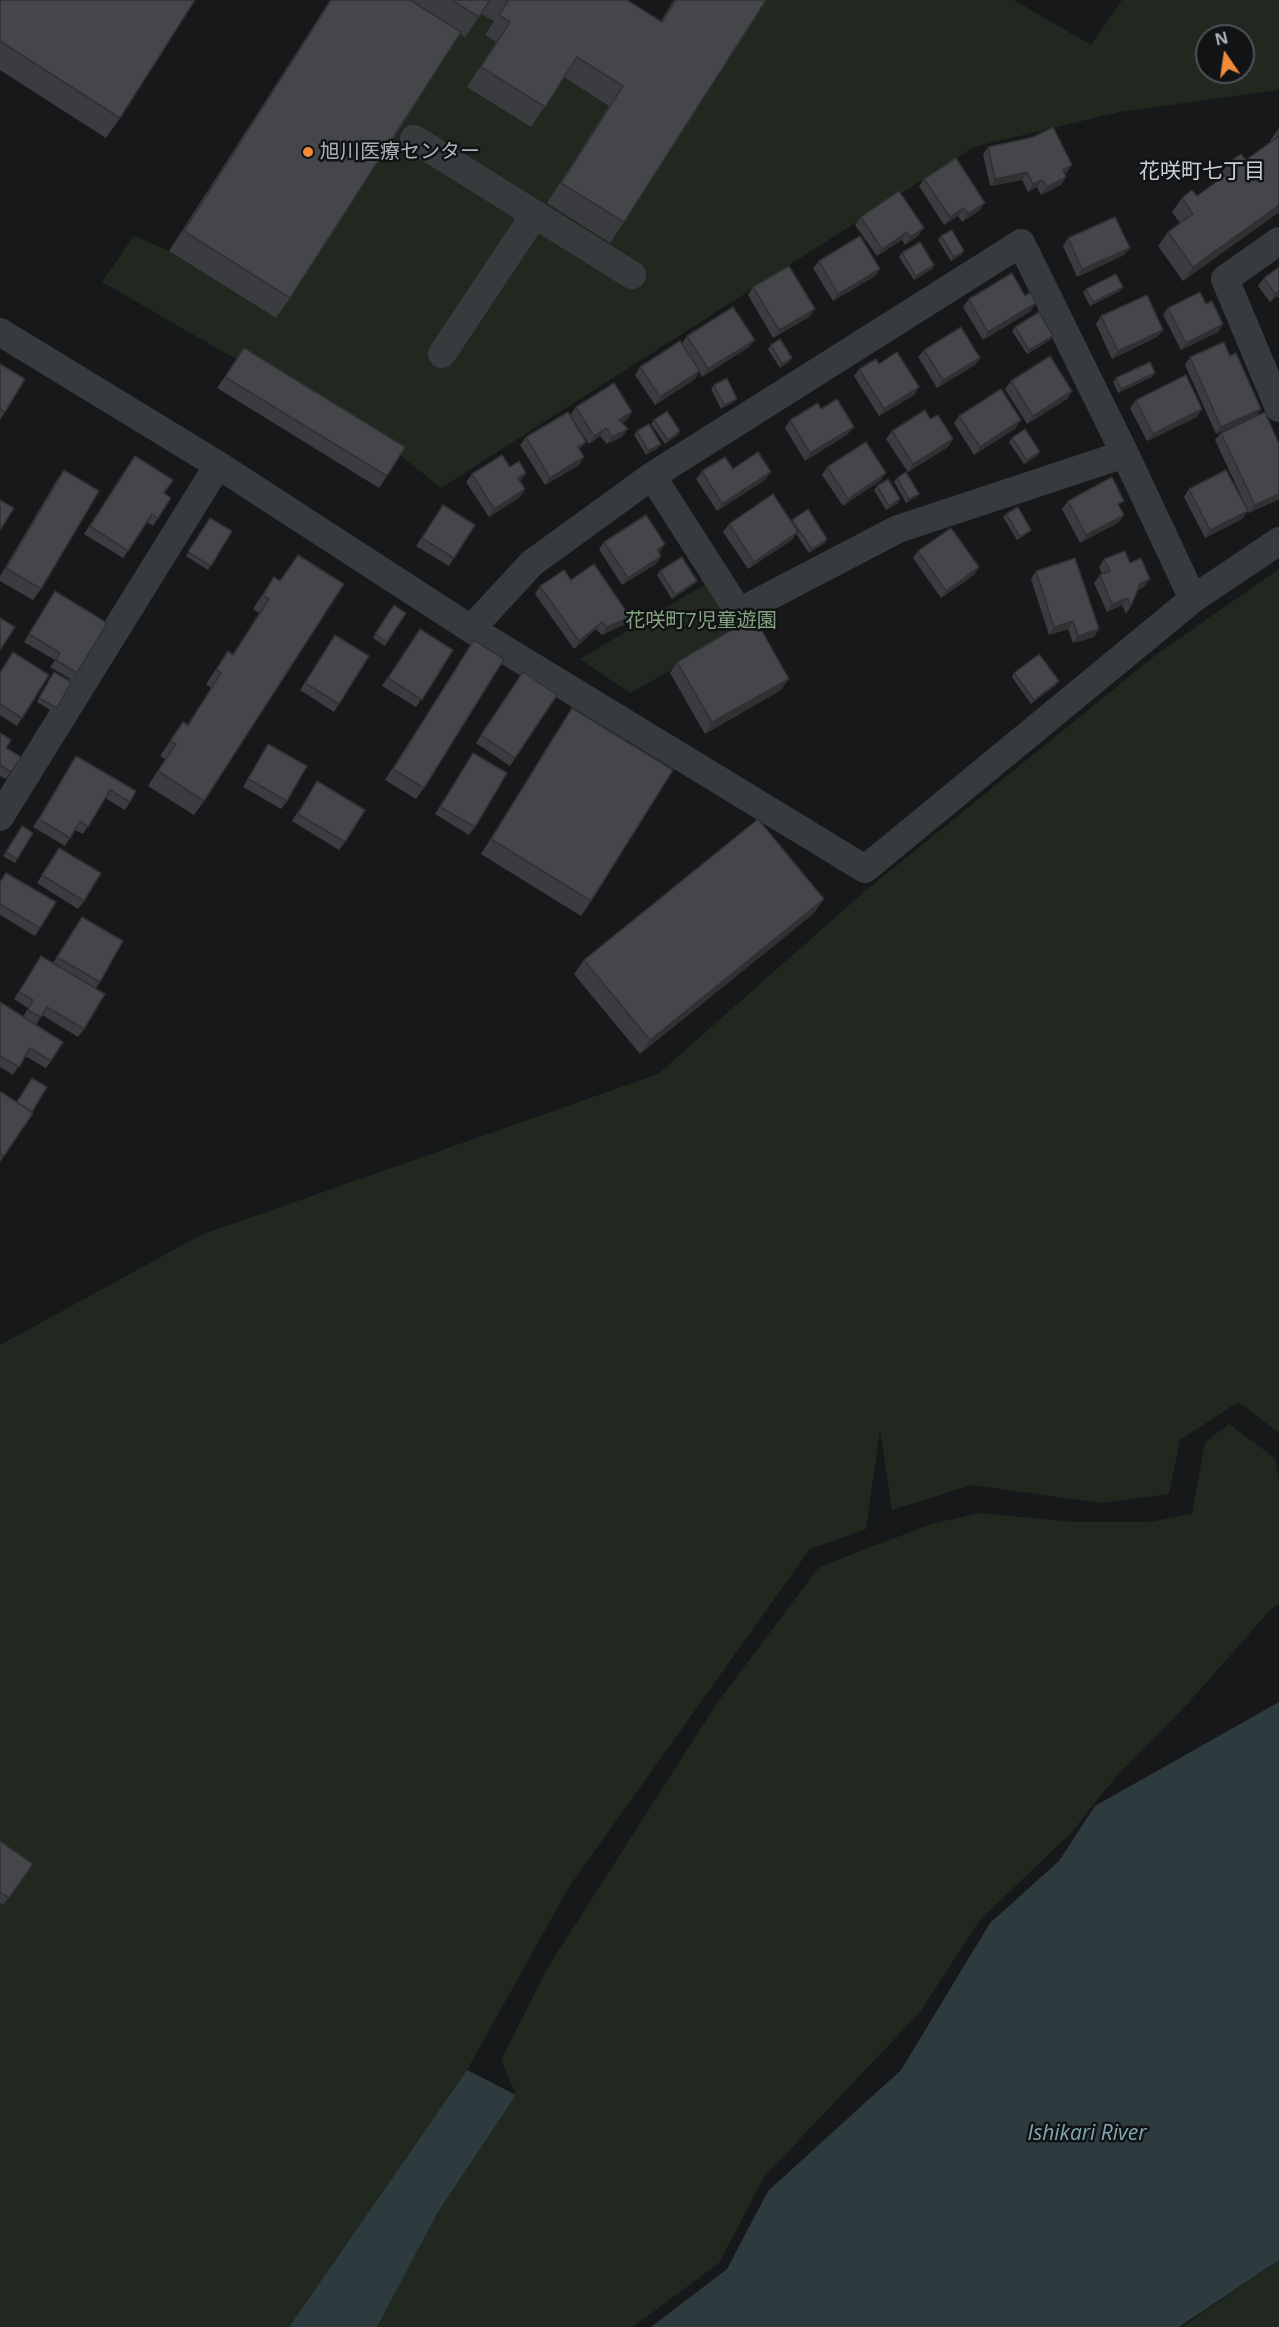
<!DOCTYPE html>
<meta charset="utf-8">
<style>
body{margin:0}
#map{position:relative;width:1279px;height:2327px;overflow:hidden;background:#171819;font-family:"Open Sans",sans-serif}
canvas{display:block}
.north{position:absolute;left:1195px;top:24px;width:60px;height:60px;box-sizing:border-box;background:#121315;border:2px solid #4f5357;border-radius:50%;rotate:347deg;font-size:16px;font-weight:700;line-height:24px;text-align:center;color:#aab2b9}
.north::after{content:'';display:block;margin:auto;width:21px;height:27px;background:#f08c39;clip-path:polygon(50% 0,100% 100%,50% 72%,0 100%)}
</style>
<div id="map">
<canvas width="1279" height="2327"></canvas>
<div class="north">N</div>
</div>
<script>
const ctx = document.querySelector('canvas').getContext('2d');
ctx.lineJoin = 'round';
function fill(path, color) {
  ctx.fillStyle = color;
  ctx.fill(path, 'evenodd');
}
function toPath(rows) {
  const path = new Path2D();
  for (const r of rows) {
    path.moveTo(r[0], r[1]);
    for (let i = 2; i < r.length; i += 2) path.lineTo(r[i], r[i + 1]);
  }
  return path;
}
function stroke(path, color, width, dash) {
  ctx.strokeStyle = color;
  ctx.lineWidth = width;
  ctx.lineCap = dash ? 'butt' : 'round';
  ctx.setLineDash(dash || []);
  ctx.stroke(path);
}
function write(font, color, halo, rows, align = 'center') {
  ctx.font = font + ' "Open Sans","Noto Sans JP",sans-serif';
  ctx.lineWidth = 5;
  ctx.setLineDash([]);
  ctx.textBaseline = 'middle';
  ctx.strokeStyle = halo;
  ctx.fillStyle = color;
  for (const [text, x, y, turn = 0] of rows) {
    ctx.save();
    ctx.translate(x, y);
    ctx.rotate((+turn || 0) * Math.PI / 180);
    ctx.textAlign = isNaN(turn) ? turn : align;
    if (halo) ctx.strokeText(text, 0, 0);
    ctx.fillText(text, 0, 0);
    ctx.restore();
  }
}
fill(toPath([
 [765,0,1014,0,1091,45,1122,0,1279,0,1279,90,1119,112,974,147,441,488,395,451,102,282,134,236,169,251,276,318,365,1,481,13,494,21,485,35,496,42,467,87,563,77],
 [1207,36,1243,36,1243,72,1207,72],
 [1279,569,1279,1433,1238,1402,1180,1440,1169,1494,1101,1503,972,1485,892,1510,880,1430,866,1529,810,1549,569,1887,467,2070,289,2327,0,2327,0,1345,201,1235,658,1074,864,892,1157,654],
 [717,577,746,628,630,693,580,659],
 [1229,1424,1275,1458,1279,1480,1279,1604,1271,1609,1191,1700,1115,1778,1070,1834,980,1920,920,2012,764,2177,719,2263,633,2327,377,2327,438,2212,516,2095,501,2060,548,1967,717,1703,819,1567,931,1524,979,1513,1075,1522,1150,1522,1192,1514,1205,1442],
 [1279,2260,1279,2327,1179,2327,1183,2326]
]), '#20281f');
fill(toPath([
 [1279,1702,1279,2260,1179,2327,651,2327,727,2269,768,2191,901,2070,990,1923,1059,1861,1095,1806],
 [467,2070,516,2095,438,2212,377,2327,289,2327]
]), '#2d3a3e');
stroke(toPath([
 [414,139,632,275],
 [1279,241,1225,279,1279,408],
 [0,332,218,465,471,629,865,869,1193,599,1279,541],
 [442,354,535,214],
 [652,476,739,612,898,529,1125,454],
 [471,629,532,563,652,476,1021,243,1125,454,1193,599],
 [0,817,218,465]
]), '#383b3e', 28);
fill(toPath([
 [0,0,120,118,106,138,0,70],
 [330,0,627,0,661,21,674,0,766,0,624,222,610,243,547,203,609,106,564,77,531,127,467,87,496,42,485,35,494,21,481,14,465,37,460,34,290,298,276,318,169,251],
 [1279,128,1279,212,1183,281,1158,246,1168,232,1180,223,1172,212,1182,198,1197,196,1220,179,1219,177,1229,162,1246,160,1271,142,1270,141],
 [988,147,1072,165,1067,172,1064,174,1066,177,1061,185,1041,195,1037,187,1028,192,1022,180,990,186,983,154],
 [924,179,980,210,962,222,958,216,944,225,919,186],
 [861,217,919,235,905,245,902,240,877,256,855,225],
 [941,236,964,251,961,255,951,261,938,240],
 [1068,238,1124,255,1077,277,1063,246],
 [902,253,934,265,932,269,914,280,899,257],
 [819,261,880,269,875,276,833,301,813,268],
 [1279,267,1279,298,1277,296,1270,302,1258,286,1264,278],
 [753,287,809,317,773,338,748,295],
 [1086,289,1120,291,1090,306,1083,292],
 [1025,296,1031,311,983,340,963,307,969,299],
 [1206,304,1223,324,1218,332,1181,350,1163,315,1168,308],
 [1101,316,1163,330,1157,337,1112,359,1096,324],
 [1015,327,1050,340,1027,354,1012,331],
 [687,336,749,347,702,377,699,372,695,379,655,405,635,375,640,367,682,343],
 [771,345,792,358,789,362,780,368,768,349],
 [244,348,387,476,379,488,217,388],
 [924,350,980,358,975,365,937,388,918,357],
 [1230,356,1261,409,1256,416,1279,499,1249,513,1215,440,1221,433,1239,424,1216,434,1185,365,1190,357],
 [0,364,5,412,0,420],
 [879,364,919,387,914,395,879,416,854,376,859,369],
 [1152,377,1118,393,1113,382,1116,378],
 [1011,381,1072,391,1067,399,1027,424,1005,389],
 [714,385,734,402,721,409,711,389],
 [1136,400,1197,417,1147,441,1130,408],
 [576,407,627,420,622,423,622,437,607,444,600,436,589,444,570,415],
 [821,409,848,434,805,461,785,428,790,420],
 [959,416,1016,428,974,455,954,423],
 [930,419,953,439,948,447,908,472,886,439,892,431],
 [654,420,680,431,678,435,665,444,651,424],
 [637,431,661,444,658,448,646,455,634,435],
 [526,437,580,450,579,465,545,485,520,445],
 [1012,438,1037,456,1024,464,1009,442],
 [129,464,171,498,153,526,147,522,123,558,84,534],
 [510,467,526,473,520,481,525,489,520,497,489,517,466,482,472,474],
 [827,467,881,480,843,506,822,475],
 [733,469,765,480,717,511,696,479,702,471],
 [64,470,41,589,33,600,0,581,0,576,56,481],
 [897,478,919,494,916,497,906,503,894,482],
 [877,486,900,499,898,503,886,510,874,490],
 [1189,489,1248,511,1242,519,1205,538,1184,497],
 [1068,501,1120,507,1119,522,1080,543,1062,509],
 [438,512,454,558,449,566,416,546],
 [1006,514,1028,533,1017,540,1003,517],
 [210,518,232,531,208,570,186,556],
 [792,520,827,539,825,543,809,553,796,534,792,540,748,569,723,532,729,524,791,521],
 [604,542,665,544,658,553,661,556,656,564,622,585,599,549],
 [918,551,979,567,974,575,941,598,913,558],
 [298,555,204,801,194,815,148,786,165,759,160,756,183,722,188,725,211,688,206,684,228,651,233,654,259,613,253,609,274,577,280,581],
 [1104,559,1130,563,1144,587,1137,590,1131,606,1126,614,1122,605,1107,612,1094,583,1100,575,1102,574,1099,567],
 [660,571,697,581,694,584,672,599,657,575],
 [1036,571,1099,629,1094,637,1073,643,1068,629,1049,635,1031,579],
 [571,580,630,617,625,624,602,635,596,629,574,649,535,594,540,586],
 [55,591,77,673,72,680,50,667,55,660,24,642],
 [394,605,406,613,385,646,373,638],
 [420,629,453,650,416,707,382,686],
 [474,640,424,788,416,799,385,780],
 [330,643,339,704,334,712,300,690],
 [13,652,22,718,17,726,0,715,0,672],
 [677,662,781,690,705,734,670,673],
 [523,672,557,695,510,766,476,743],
 [1014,673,1059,681,1056,685,1031,704,1012,677],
 [51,676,57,708,54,712,37,702],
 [572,708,591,901,581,916,481,854,562,723],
 [0,733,6,748,21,757,6,779,0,776],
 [268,744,287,801,281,809,243,787],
 [473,753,475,827,469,835,435,814],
 [76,756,130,802,125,810,105,798,83,834,75,830,65,846,33,827],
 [317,781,345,842,339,850,292,821],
 [22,826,33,833,15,863,3,856],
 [59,848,84,901,78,909,37,883],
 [6,873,40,928,35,936,0,915,0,881],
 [824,899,813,914,640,1054,574,974,584,960],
 [82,917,100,982,96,988,84,1029,78,1037,42,1015,36,1025,51,1061,46,1068,25,1056,13,1075,0,1067,0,1002,23,1017,28,1008,14,999,41,956,53,963],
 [0,1091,33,1113,0,1162],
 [0,1841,33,1864,3,1905,0,1903]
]), '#3a3c3f');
fill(toPath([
 [1072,165,1067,172,1057,177,1063,170],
 [1027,172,1022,180,990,186,995,179],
 [1066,177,1061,185,1041,195,1047,187],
 [1042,180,1037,187,1028,192,1033,184],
 [985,203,980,210,962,222,968,214],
 [1279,205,1279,212,1183,281,1193,267],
 [964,208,958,216,944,225,950,217],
 [924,228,919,235,905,245,910,237],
 [907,232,902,240,877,256,882,249],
 [1130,248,1124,255,1077,277,1082,269],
 [964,251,961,255,951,261,954,257],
 [934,265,932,269,914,280,916,276],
 [880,269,875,276,833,301,838,294],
 [1123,287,1120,291,1090,306,1093,302],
 [1279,291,1279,294,1277,296,1270,302,1275,294],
 [1036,303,1031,311,983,340,988,332],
 [815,309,809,317,773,338,779,330],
 [1223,324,1218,332,1181,350,1186,343],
 [1163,330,1157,337,1112,359,1118,351],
 [1053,336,1050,340,1027,354,1029,350],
 [755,340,749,347,702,377,708,369],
 [792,358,789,362,780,368,782,364],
 [980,358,975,365,937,388,943,380],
 [700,371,695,379,655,405,660,397],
 [1155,373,1152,377,1118,393,1121,389],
 [919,387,914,395,879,416,884,409],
 [1072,391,1067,399,1027,424,1033,416],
 [737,399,734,402,721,409,724,405],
 [1202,409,1197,417,1147,441,1153,434],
 [1261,409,1256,417,1216,434,1221,427],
 [632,412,627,420,614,428,619,420],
 [1021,420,1016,428,974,455,980,447],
 [854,427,848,434,805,461,810,453],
 [606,428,600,436,589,444,594,436],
 [628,429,622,437,607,444,612,437],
 [680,431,678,435,665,444,668,440],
 [953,439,948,447,908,472,913,464],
 [586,442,580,449,572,454,578,447],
 [661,444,658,448,646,455,648,451],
 [1040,452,1037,456,1024,464,1027,460],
 [584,457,579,465,545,485,550,478],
 [771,472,765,480,717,511,722,504],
 [526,473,521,480,512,486,518,478],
 [886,473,881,480,843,506,848,499],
 [525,489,520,497,489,517,494,509],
 [919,494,916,497,906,503,909,499],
 [1279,494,1279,499,1249,513,1255,505],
 [900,499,898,503,886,510,889,506],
 [1248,511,1242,519,1205,538,1210,530],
 [1124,515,1119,522,1080,543,1086,535],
 [798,532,792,540,748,569,754,562],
 [827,539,825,543,809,553,812,549],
 [665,544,660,552,651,557,657,550],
 [661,556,656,564,622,585,628,578],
 [979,567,974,575,941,598,946,591],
 [1150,579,1144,587,1134,592,1140,584],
 [697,581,694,584,672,599,675,595],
 [1128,598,1122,605,1107,612,1112,604],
 [630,617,625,624,602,635,607,627],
 [1073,621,1068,629,1049,635,1054,627],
 [602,622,596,629,574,649,579,641],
 [1099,629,1094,637,1073,643,1078,636],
 [789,679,781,690,705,734,712,722],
 [1059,681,1056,685,1031,704,1034,700],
 [824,899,813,914,640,1054,650,1040]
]), '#303133');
const building = toPath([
 [0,0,195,0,120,118,0,41,0,0],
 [331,0,410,0,461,32,290,298,184,231,331,0],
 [452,0,490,0,479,17,452,0],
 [506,0,627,0,662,22,676,0,766,0,624,222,561,183,623,86,577,57,545,107,481,67,510,22,499,15,508,1,506,0],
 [1053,127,1072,165,1063,170,1066,177,1047,187,1042,180,1033,184,1027,172,995,179,988,147,1033,137,1053,127],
 [1279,136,1279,205,1193,267,1168,232,1193,214,1182,198,1192,190,1197,196,1234,169,1229,162,1241,154,1246,160,1279,136],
 [956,158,985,203,968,214,964,208,950,217,924,179,956,158],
 [899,191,924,228,910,237,907,232,882,249,861,217,899,191],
 [1115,217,1130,248,1082,269,1068,238,1115,217],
 [952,230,964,251,954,257,941,236,952,230],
 [860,236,880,269,838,294,819,261,860,236],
 [920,242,934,265,916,276,902,253,920,242],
 [789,266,815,309,779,330,753,287,789,266],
 [1279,267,1279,291,1275,294,1264,278,1279,267],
 [1012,273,1025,296,1030,292,1036,303,988,332,969,299,1012,273],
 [1116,274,1123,287,1093,302,1086,289,1116,274],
 [1200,292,1206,304,1212,301,1223,324,1186,343,1168,308,1200,292],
 [1147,295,1163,330,1118,351,1101,316,1147,295],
 [733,307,755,340,708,369,687,336,733,307],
 [1039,312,1053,336,1029,350,1015,327,1039,312],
 [961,327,980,358,943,380,924,350,961,327],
 [780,339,792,358,782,364,771,345,780,339],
 [680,341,700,371,660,397,640,367,680,341],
 [1224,342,1230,356,1236,353,1261,409,1221,427,1190,357,1224,342],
 [244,348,405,447,387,476,225,377,244,348],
 [897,352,919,387,884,409,859,369,876,359,879,364,897,352],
 [1050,356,1072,391,1033,416,1011,381,1050,356],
 [1150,362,1155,373,1121,389,1116,378,1150,362],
 [0,364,25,379,5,412,0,409,0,364],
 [1186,375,1202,409,1153,434,1136,400,1186,375],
 [727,378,737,399,724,405,714,385,727,378],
 [614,383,632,412,619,420,628,429,612,437,606,428,594,436,576,407,614,383],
 [1001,389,1021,420,980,447,959,416,1001,389],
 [837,399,854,427,810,453,790,420,818,403,821,409,837,399],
 [925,410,930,419,938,415,953,439,913,464,892,431,925,410],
 [667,411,680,431,668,440,654,420,667,411],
 [568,412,586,442,578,447,584,457,550,478,526,437,568,412],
 [1265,412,1279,444,1279,494,1255,505,1221,433,1265,412],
 [649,424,661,444,648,451,637,431,649,424],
 [1025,429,1040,452,1027,460,1012,438,1025,429],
 [866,442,886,473,848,499,827,467,866,442],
 [758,452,771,472,722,504,702,471,725,457,733,469,758,452],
 [502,455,510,467,519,461,526,473,518,478,525,489,494,509,472,474,502,455],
 [135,456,173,480,164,493,171,498,158,518,152,514,128,551,90,526,135,456],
 [64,470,99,491,41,589,6,568,64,470],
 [1226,470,1248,511,1210,530,1189,489,1226,470],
 [906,472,919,494,909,499,897,478,906,472],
 [1112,477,1124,501,1118,504,1124,515,1086,535,1068,501,1112,477],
 [888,479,900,499,889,506,877,486,888,479],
 [773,494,798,532,754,562,729,524,773,494],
 [0,500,14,508,0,530,0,500],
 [443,505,475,525,454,558,422,538,443,505],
 [1018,507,1031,530,1020,537,1006,514,1018,507],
 [808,509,827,539,812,549,792,520,808,509],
 [646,515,665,544,657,550,661,556,628,578,604,542,646,515],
 [210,518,232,531,211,566,188,552,210,518],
 [951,528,979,567,946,591,918,551,951,528],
 [1125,551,1130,563,1141,558,1150,579,1140,584,1131,606,1128,598,1112,604,1100,575,1110,571,1104,559,1125,551],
 [298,555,344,584,204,801,158,771,176,744,170,741,183,722,188,725,221,673,216,670,228,651,233,655,269,599,263,595,274,577,280,581,298,555],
 [682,557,697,581,675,595,660,571,682,557],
 [1075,558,1099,629,1078,636,1073,621,1054,627,1036,571,1075,558],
 [594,564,630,617,607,627,602,622,579,641,540,586,564,570,571,580,594,564],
 [55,591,107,623,77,673,56,660,60,653,29,634,55,591],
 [394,605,406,613,387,642,375,634,394,605],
 [754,617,789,679,712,722,677,662,754,617],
 [0,618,15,627,0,650,0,618],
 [420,629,453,650,422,700,388,678,420,629],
 [335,635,369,656,339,704,305,683,335,635],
 [474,640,504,659,424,788,393,769,474,640],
 [13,652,49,675,22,718,0,704,0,673,13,652],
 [1039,654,1059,681,1034,700,1014,673,1039,654],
 [54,672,71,682,57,708,39,698,54,672],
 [523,672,557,695,515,758,481,735,523,672],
 [572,708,673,770,591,901,491,839,572,708],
 [0,733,11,740,6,748,21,757,11,772,0,765,0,733],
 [268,744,307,766,287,801,248,779,268,744],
 [473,753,507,773,475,827,440,807,473,753],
 [76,756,136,791,130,802,110,790,88,827,80,821,70,838,39,819,76,756],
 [317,781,365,810,345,842,298,814,317,781],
 [758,819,824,899,650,1040,584,960,758,819],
 [22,826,33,833,17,859,6,852,22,826],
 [59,848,101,873,84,901,42,875,59,848],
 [6,873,56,902,40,928,0,904,0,882,6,873],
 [82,917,123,941,100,982,57,957,82,917],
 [41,956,105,994,84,1029,47,1007,41,1017,28,1010,33,1000,19,992,41,956],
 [0,1002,63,1042,51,1061,30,1048,19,1067,0,1056,0,1002],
 [32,1078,47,1087,32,1112,17,1102,32,1078],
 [0,1091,33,1113,4,1156,0,1153,0,1091],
 [0,1841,33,1864,9,1898,0,1892,0,1841]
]);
fill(building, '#444649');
stroke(building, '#303133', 1.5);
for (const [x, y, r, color] of [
 [308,152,6,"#f08c39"]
]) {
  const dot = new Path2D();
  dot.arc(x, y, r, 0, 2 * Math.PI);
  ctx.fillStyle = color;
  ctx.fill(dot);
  stroke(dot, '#121315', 2);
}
write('20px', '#aab2b9', '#121315', [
 ["旭川医療センター",320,152]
], 'left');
write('20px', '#86a481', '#121315', [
 ["花咲町7児童遊園",701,621]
]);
write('21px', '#cbd0d5', '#121315', [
 ["花咲町七丁目",1202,172]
]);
write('italic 21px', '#81a7b4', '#121315', [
 ["Ishikari River",1087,2134]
]);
</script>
